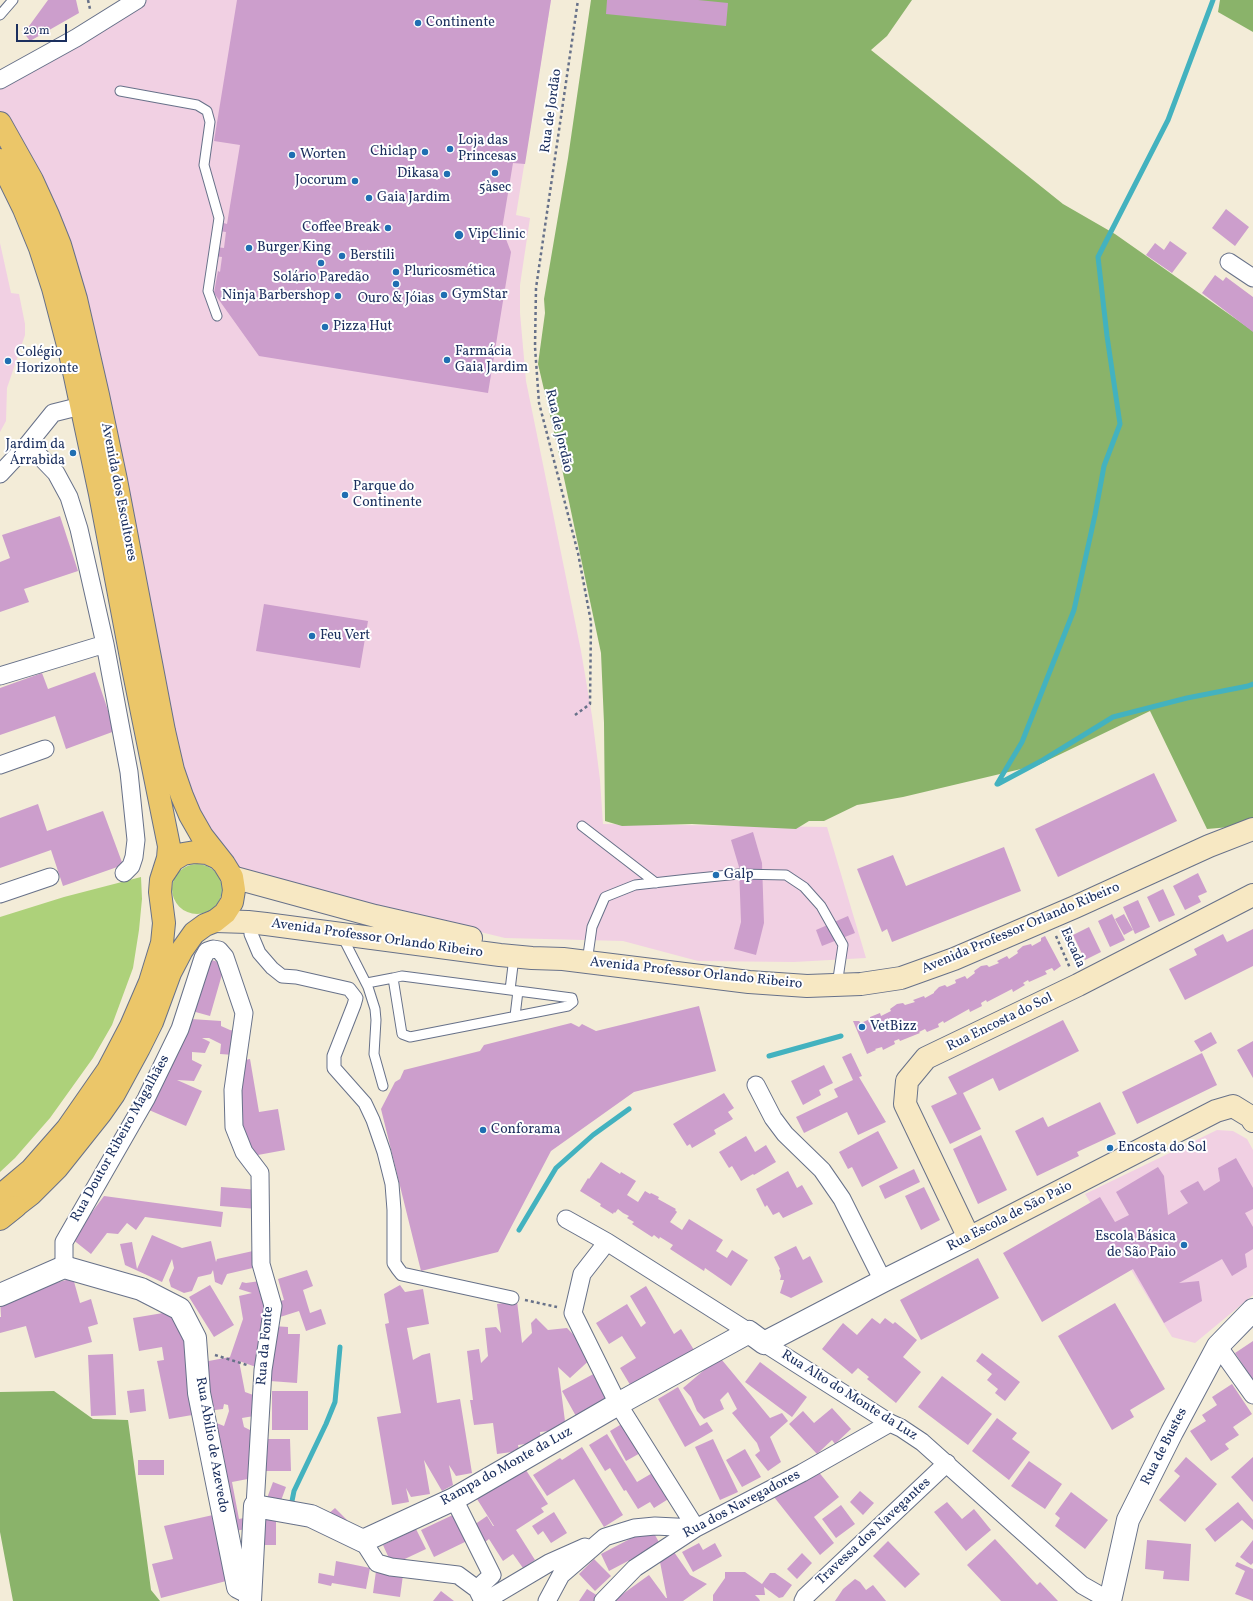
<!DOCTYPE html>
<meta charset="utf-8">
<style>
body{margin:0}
#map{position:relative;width:1253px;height:1601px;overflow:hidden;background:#f3ecd8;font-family:Vollkorn,serif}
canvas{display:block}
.scale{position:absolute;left:16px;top:24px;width:51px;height:18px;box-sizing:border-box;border:2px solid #1b2f5e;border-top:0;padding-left:5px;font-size:12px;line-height:14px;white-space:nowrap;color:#1b2f5e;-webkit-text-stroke:3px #fff;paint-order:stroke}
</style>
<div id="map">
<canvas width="1253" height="1601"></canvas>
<div class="scale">20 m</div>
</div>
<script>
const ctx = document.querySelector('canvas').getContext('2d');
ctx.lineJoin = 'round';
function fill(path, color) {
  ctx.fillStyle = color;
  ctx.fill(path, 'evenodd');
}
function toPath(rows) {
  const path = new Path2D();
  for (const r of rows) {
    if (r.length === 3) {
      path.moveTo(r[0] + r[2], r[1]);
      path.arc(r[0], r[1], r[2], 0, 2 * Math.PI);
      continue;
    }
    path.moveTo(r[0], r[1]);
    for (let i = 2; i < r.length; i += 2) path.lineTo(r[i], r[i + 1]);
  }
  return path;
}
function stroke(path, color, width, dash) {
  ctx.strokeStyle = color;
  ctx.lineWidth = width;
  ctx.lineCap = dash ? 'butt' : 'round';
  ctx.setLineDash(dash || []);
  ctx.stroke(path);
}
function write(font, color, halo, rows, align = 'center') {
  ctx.font = font + ' Vollkorn,serif';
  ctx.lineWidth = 4;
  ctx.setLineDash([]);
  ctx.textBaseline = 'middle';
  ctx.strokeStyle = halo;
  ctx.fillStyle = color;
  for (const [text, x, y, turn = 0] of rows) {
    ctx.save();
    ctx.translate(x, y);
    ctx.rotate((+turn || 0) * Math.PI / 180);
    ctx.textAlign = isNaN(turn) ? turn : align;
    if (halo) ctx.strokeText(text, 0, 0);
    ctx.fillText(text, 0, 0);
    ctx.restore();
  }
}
fill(toPath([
 [145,0,551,0,516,215,530,218,520,285,520,313,526,381,581,651,592,716,600,780,603,824,827,827,866,958,794,962,698,961,623,941,505,938,238,873,188,800,0,112,0,88],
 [0,243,11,293,19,294,25,324,25,335,7,388,6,421,0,432],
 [1217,1130,1233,1131,1247,1139,1253,1150,1253,1295,1195,1343,1172,1337,1085,1194]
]), '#f1d0e3');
fill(toPath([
 [197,889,25],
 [141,877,142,899,139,930,133,968,112,1025,93,1058,50,1118,15,1158,0,1172,0,917,64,897]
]), '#add17a');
fill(toPath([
 [591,0,912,0,887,36,871,50,1063,204,1115,234,1253,331,1253,825,1207,829,1150,711,1038,765,903,797,857,805,824,821,809,821,796,829,692,824,622,826,605,821,604,723,601,653,557,445,538,364,545,313,544,299,568,158],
 [1220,0,1253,0,1253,32,1218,12],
 [54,1391,93,1419,128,1420,151,1590,160,1601,13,1601,0,1532,0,1392]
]), '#8ab36a');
stroke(toPath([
 [997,784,1022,742,1074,610,1095,515,1104,466,1120,424,1107,336,1098,257,1168,120,1213,0],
 [998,784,1043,760,1113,717,1187,698,1248,686,1253,684],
 [769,1056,841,1036],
 [519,1230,556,1168,593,1135,629,1109],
 [292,1501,294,1491,326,1424,335,1402,340,1347]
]), '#43b2bf', 5);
fill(toPath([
 [48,0,76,0,79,13,30,41,24,33],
 [237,0,551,0,525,164,513,163,502,229,511,252,488,393,259,356,214,293,218,271,220,272,222,257,214,256,216,247,224,248,226,232,219,231,220,222,227,224,240,145,214,141],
 [607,0,698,0,728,3,726,26,606,14],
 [1226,209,1249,227,1235,246,1212,228],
 [1170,241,1187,253,1172,273,1146,255,1155,243,1164,250],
 [1215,275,1223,281,1226,277,1253,297,1253,332,1202,293],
 [60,516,78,571,24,589,29,602,0,612,0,562,10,558,2,535],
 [264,604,368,621,360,668,256,651],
 [95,672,115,731,66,749,55,716,0,735,0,688,42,673,48,689],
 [1154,773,1177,821,1058,877,1035,829],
 [38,804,47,831,103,811,123,865,63,886,51,850,0,868,0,818],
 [753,832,762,863,764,923,756,955,734,949,741,922,739,867,731,840],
 [1004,847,1021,891,892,942,887,929,882,932,857,869,893,855,906,886],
 [1198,873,1207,892,1198,896,1201,902,1185,910,1173,886],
 [1163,889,1175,915,1159,922,1147,897],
 [1138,900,1150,927,1135,934,1123,907],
 [1112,914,1125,940,1110,947,1098,921],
 [1124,914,1133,930,1124,935,1115,919],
 [848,916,855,933,822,946,816,930],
 [1089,927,1101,952,1085,960,1073,935],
 [1253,929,1253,966,1185,1000,1169,969,1197,955,1194,949,1223,934,1227,942],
 [1045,936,1061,966,1054,971,1052,968,1045,971,1047,974,1029,982,1028,980,1023,983,1025,985,1013,992,1012,989,987,1002,986,1000,981,1003,982,1006,970,1012,969,1009,944,1023,943,1021,938,1024,939,1027,927,1032,925,1029,919,1032,920,1033,900,1041,899,1039,894,1041,895,1044,883,1050,882,1047,875,1049,876,1050,867,1054,853,1021,859,1021,861,1023,870,1019,870,1017,880,1013,881,1016,891,1011,890,1009,897,1004,903,1003,905,1005,915,1002,913,1000,924,996,925,998,934,993,934,992,939,987,945,985,947,987,956,983,955,980,965,976,967,979,975,973,974,971,981,966,987,965,989,967,999,963,997,961,1007,956,1009,959,1018,953,1017,951,1023,946,1031,944,1032,946,1041,941,1041,938],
 [208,959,225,964,210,1016,192,1011],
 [699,1006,716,1071,634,1092,551,1151,498,1252,421,1271,381,1109,395,1082,400,1079,404,1070,480,1051,484,1045,571,1023,579,1027,582,1024,596,1031],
 [191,1019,221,1021,221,1026,230,1030,235,1031,234,1055,220,1054,221,1044,209,1038,202,1038,210,1042,205,1053,192,1052,192,1060,202,1065,194,1081,177,1080,202,1091,186,1126,149,1110],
 [1063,1020,1079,1051,999,1091,993,1078,963,1093,981,1129,950,1144,931,1106,957,1094,948,1077],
 [1211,1032,1217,1043,1201,1052,1194,1041],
 [1253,1041,1253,1078,1237,1050],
 [851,1053,862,1076,859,1077,886,1122,858,1135,847,1112,804,1133,796,1117,838,1097,834,1089,853,1080,842,1057],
 [1202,1053,1217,1085,1137,1124,1122,1092],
 [250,1059,259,1112,278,1109,285,1150,247,1157,230,1063],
 [824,1065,833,1083,819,1090,821,1095,803,1105,791,1081],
 [724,1093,734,1108,728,1112,733,1119,714,1130,716,1134,692,1148,690,1144,687,1146,673,1124],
 [1100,1102,1116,1134,1077,1152,1079,1156,1037,1176,1015,1131,1043,1117,1048,1127],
 [878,1131,898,1168,862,1187,852,1167,848,1169,839,1152],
 [981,1135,1007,1190,978,1204,953,1149],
 [746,1136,755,1152,766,1145,776,1162,754,1175,753,1174,741,1181,732,1166,729,1168,719,1152],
 [1236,1158,1253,1188,1253,1209,1245,1213,1253,1227,1253,1249,1245,1254,1247,1267,1232,1276,1222,1259,1179,1283,1199,1281,1202,1301,1164,1323,1133,1269,1042,1322,1003,1253,1100,1197,1115,1222,1129,1215,1116,1192,1158,1167,1164,1176,1168,1215,1188,1203,1180,1191,1198,1181,1204,1191,1220,1181,1218,1168],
 [601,1162,620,1174,621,1172,636,1181,627,1195,638,1202,645,1191,650,1194,651,1193,659,1197,658,1199,676,1209,675,1210,677,1212,670,1222,682,1230,689,1219,723,1240,716,1251,727,1258,732,1250,748,1260,731,1286,705,1268,704,1271,670,1249,673,1245,660,1237,659,1239,654,1235,652,1237,632,1224,634,1222,627,1218,629,1216,623,1213,618,1209,615,1213,614,1212,613,1214,600,1206,601,1204,580,1191,588,1178,589,1179],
 [914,1169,920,1182,885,1199,879,1186],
 [788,1171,797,1188,802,1185,813,1204,783,1218,779,1212,773,1215,767,1205,765,1207,756,1189],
 [221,1187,259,1190,257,1209,220,1206],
 [924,1187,940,1220,921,1230,905,1196],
 [104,1196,223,1212,221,1227,145,1217,136,1230,127,1223,118,1234,107,1233,91,1254,72,1239],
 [152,1235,182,1248,211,1241,216,1262,217,1259,253,1251,257,1267,227,1274,222,1285,215,1282,213,1270,211,1274,198,1277,192,1291,184,1293,171,1287,169,1280,174,1268,172,1259,162,1282,125,1265,120,1244,132,1242,137,1269],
 [796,1246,803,1260,810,1256,823,1282,791,1298,780,1293,784,1280,780,1280,781,1276,779,1270,780,1269,774,1257],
 [978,1258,999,1298,921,1340,900,1300],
 [307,1270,313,1286,303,1290,310,1313,321,1309,326,1324,306,1331,299,1311,280,1317,276,1302,284,1300,278,1279],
 [73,1278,80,1303,91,1299,98,1324,88,1327,92,1342,35,1358,26,1326,0,1333,0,1317,1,1317,0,1299],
 [260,1281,272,1322,256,1367,239,1361,245,1392,256,1396,260,1415,242,1418,244,1427,250,1430,258,1477,232,1482,239,1519,249,1517,252,1528,229,1532,209,1420,224,1426,229,1411,228,1405,224,1404,223,1409,207,1411,198,1363,230,1357,243,1319,239,1296,252,1293,239,1289,242,1282,246,1283],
 [210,1285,234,1325,214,1337,189,1297],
 [400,1285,405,1292,423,1289,429,1324,407,1328,413,1360,422,1355,430,1353,437,1403,460,1399,472,1473,456,1476,449,1465,453,1485,442,1491,424,1460,430,1494,411,1497,406,1488,409,1502,392,1505,377,1417,401,1413,385,1324,389,1323,384,1294],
 [646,1286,674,1334,681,1329,694,1350,632,1388,620,1368,636,1358,622,1336,609,1344,596,1323,627,1304,641,1327,646,1323,630,1296],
 [517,1301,522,1343,532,1333,531,1323,536,1318,548,1330,567,1328,594,1356,570,1378,558,1367,566,1429,540,1432,541,1442,518,1445,519,1451,497,1454,493,1423,474,1425,470,1400,473,1400,467,1351,479,1349,481,1363,488,1356,485,1328,496,1327,501,1333,497,1304],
 [1115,1303,1165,1389,1130,1410,1134,1417,1112,1430,1058,1336],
 [181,1310,198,1414,169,1419,157,1361,164,1360,162,1347,139,1351,133,1318],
 [872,1318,880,1324,885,1318,893,1324,895,1322,917,1340,903,1357,921,1372,896,1403,867,1379,869,1377,858,1368,852,1374,822,1349,843,1323,857,1335],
 [273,1326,288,1327,288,1334,300,1334,297,1383,270,1381],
 [1253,1341,1253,1380,1235,1353],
 [982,1353,1020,1382,1005,1401,995,1393,998,1389,987,1380,992,1374,976,1361],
 [113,1354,116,1415,91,1416,88,1355],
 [722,1360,770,1418,782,1413,788,1421,770,1437,781,1462,768,1471,755,1455,760,1451,757,1443,732,1413,737,1409,728,1392,720,1400,724,1409,704,1419,697,1411,691,1397,683,1388,710,1365],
 [760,1362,807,1397,792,1417,745,1382],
 [599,1371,614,1399,577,1418,562,1391],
 [942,1376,992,1414,968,1445,918,1407],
 [1232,1384,1252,1414,1233,1427,1239,1435,1225,1444,1229,1449,1211,1461,1190,1431,1206,1421,1202,1415,1217,1405,1212,1397],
 [678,1387,700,1426,707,1422,713,1431,685,1447,658,1399],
 [144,1389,146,1411,130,1413,127,1391],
 [272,1391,308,1391,308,1430,272,1430],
 [832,1408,851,1429,835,1444,832,1440,817,1454,789,1424,803,1411,814,1423],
 [997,1418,1017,1433,1012,1439,1030,1452,1009,1480,972,1451],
 [625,1422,642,1452,626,1461,610,1431],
 [607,1434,637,1482,654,1472,670,1498,654,1508,650,1502,638,1509,626,1490,624,1491,610,1468,605,1471,589,1445],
 [263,1439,290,1439,291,1471,263,1471],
 [713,1439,738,1492,720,1500,695,1447],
 [582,1447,623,1515,604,1527,574,1479,547,1496,533,1475,560,1458,562,1460],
 [745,1449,761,1477,742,1487,726,1460],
 [1186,1457,1217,1484,1185,1522,1159,1500,1180,1476,1174,1471],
 [1253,1457,1253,1502,1231,1477],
 [138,1460,164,1460,164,1475,138,1475],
 [1029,1461,1062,1484,1045,1509,1011,1486],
 [524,1467,548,1504,541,1508,544,1512,516,1530,535,1560,523,1568,513,1554,503,1561,489,1539,485,1542,474,1525,487,1516,493,1526,494,1526,477,1499],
 [817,1470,839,1497,814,1517,834,1543,820,1555,774,1497,786,1488,788,1490,802,1479],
 [273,1482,286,1487,279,1506,266,1501],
 [860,1491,874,1503,863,1515,850,1502],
 [1071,1492,1108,1520,1085,1549,1055,1526,1060,1518,1055,1514],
 [947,1502,962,1519,974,1509,991,1530,966,1551,934,1512],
 [1238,1502,1253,1520,1253,1530,1242,1520,1215,1542,1205,1529],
 [841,1505,855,1524,836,1538,822,1519],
 [335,1508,347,1520,339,1528,327,1515],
 [554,1512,567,1533,551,1543,543,1531,538,1535,532,1526],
 [457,1513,469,1540,434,1557,421,1530],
 [213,1515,230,1580,161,1598,152,1564,173,1559,164,1526],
 [264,1517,276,1517,276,1545,264,1545],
 [651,1528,660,1544,609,1571,601,1554],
 [416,1529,426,1549,392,1565,383,1545],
 [995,1539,1037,1585,1040,1582,1058,1601,1001,1601,967,1565],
 [1147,1540,1191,1544,1189,1581,1163,1579,1164,1571,1145,1569],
 [1253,1540,1253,1563,1251,1565,1240,1557],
 [888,1541,920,1574,905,1588,873,1556],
 [699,1543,703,1550,715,1543,722,1556,693,1572,682,1552],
 [674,1552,690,1575,707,1584,683,1601,613,1601,649,1575,666,1598,667,1598,660,1562],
 [802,1553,812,1563,797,1579,787,1569],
 [594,1559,611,1576,595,1591,579,1574],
 [336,1561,370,1568,366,1589,332,1583,331,1586,318,1583,319,1573,334,1576],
 [1237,1562,1253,1569,1253,1601,1235,1594,1245,1571,1235,1566],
 [376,1571,403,1575,400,1597,373,1593],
 [725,1572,745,1572,762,1584,770,1573,775,1573,792,1585,783,1597,779,1598,764,1587,765,1595,755,1595,759,1599,760,1601,713,1601,713,1595,725,1578],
 [855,1579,860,1582,866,1590,873,1585,886,1601,835,1601,843,1589],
 [587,1589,598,1596,595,1601,579,1601],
 [441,1591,454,1601,433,1601]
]), '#cc9ecc');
const service = toPath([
 [0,15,13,0],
 [120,91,197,105,207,111,210,122,204,165,219,218,208,291,217,316],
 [582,826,656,883],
 [342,936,368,987,375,1009,376,1020,374,1054,383,1086],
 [587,962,592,927,605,897,635,885,689,879,739,874,786,875,804,887,821,906,843,945,837,985],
 [402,976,572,998,573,1002,568,1006,410,1037,402,1034,393,978,402,976],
 [367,983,393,978],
 [510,990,514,957],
 [515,1016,518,991]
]);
const pedestrian = toPath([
 [251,922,251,934,259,953,272,968,282,976,296,977,349,989,356,998,354,1005,334,1056,334,1068,365,1103,373,1120,384,1152,392,1184,394,1210,394,1263,398,1269,402,1274,512,1298]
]);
const minor = toPath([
 [0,80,76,38,137,0],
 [1229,262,1253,278],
 [28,444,56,473,69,497,79,529,105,644,129,772,136,840,134,857,131,866,124,873],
 [0,474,28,444,53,413,81,406],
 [0,676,105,644],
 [0,765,45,749],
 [0,894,50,877],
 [756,1085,773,1118,785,1134,822,1170,842,1199,883,1281],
 [566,1219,607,1242,749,1332],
 [607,1242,582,1274,573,1313,618,1404,696,1528],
 [64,1267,64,1242,146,1099,180,1029,203,958,207,951,213,949,219,950,225,957,244,1013,233,1090,234,1127,244,1152,260,1173,261,1264,273,1306,263,1370,255,1506],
 [764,1343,890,1423,901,1428,922,1442,1082,1585,1110,1601],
 [1218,1346,1253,1395],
 [454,1499,492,1575,477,1589],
 [363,1541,377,1563,391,1567,458,1575,477,1589,483,1601],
 [485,1601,549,1563,585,1547],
 [547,1601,561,1575,605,1537,634,1528,655,1526,696,1528],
 [603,1601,635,1568,696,1528,802,1473,890,1423],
 [803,1601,805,1597,947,1463]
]);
const tertiary = toPath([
 [0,1295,64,1267,141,1289,180,1309,195,1338,199,1393,238,1587,250,1593],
 [250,1601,255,1506,311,1516,363,1541,454,1499,618,1404,749,1332,764,1343,883,1281,969,1238],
 [1110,1601,1128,1520,1172,1432,1218,1346,1253,1310]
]);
const secondary = toPath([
 [232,877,375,916,471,938],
 [1253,895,1078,985,926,1058,907,1081,905,1104,969,1238,1216,1111,1233,1106,1251,1117,1253,1121],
 [215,921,248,922,266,924,500,955,532,958,563,959,749,982,807,986,861,984,901,978,954,959,1075,907,1209,846,1253,829]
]);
const primary = toPath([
 [0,123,32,180,48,215,60,245,76,299,98,395,116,480,164,731,173,770,182,796,190,815,202,836,224,864,232,877,234,890,232,902,225,913,215,921,205,925,194,933,182,950,170,973,152,1022,139,1048,114,1094,100,1114,57,1168,31,1194,0,1218],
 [0,160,24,209,40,248,53,288,70,353,100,494,133,668,169,846,168,858,161,880,160,892,164,923,162,943,150,982,131,1026,108,1070,67,1129,31,1170,0,1196],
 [163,875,173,860,183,854,195,852,207,853,218,858,222,862]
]);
const motorway = toPath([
 [0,1219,15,1207]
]);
stroke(service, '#677189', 11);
stroke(pedestrian, '#677189', 15);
stroke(minor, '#677189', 19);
stroke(tertiary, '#677189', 24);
stroke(secondary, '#677189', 24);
stroke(primary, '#677189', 24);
stroke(motorway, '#677189', 24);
stroke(toPath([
 [88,0,90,9],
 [575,715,590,704,591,622,578,553,539,403,535,347,536,288,578,0],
 [1056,936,1070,968],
 [525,1300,557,1307],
 [215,1355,247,1365]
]), '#677189', 2.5, [3, 3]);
stroke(service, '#fff', 9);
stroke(pedestrian, '#fff', 13);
stroke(minor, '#fff', 17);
stroke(tertiary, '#fff', 22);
stroke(secondary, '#f7e8c3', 22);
stroke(primary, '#ebc669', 22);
stroke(motorway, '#ebc669', 22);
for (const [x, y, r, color] of [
 [418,23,4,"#1f6fb2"],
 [450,149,4,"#1f6fb2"],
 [425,152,4,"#1f6fb2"],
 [292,155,4,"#1f6fb2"],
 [495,173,4,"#1f6fb2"],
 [447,174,4,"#1f6fb2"],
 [355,181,4,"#1f6fb2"],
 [369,198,4,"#1f6fb2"],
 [388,228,4,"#1f6fb2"],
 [459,235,5,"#1f6fb2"],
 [249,248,4,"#1f6fb2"],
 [342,256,4,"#1f6fb2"],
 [321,263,4,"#1f6fb2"],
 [396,272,4,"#1f6fb2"],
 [396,284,4,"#1f6fb2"],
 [444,295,4,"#1f6fb2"],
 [338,296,4,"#1f6fb2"],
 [325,327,4,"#1f6fb2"],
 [447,360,4,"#1f6fb2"],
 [8,361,4,"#1f6fb2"],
 [73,453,4,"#1f6fb2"],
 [345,495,4,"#1f6fb2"],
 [312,636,4,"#1f6fb2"],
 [716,875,4,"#1f6fb2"],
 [862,1027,4,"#1f6fb2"],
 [483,1130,4,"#1f6fb2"],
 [1110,1148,4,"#1f6fb2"],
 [1184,1245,4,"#1f6fb2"]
]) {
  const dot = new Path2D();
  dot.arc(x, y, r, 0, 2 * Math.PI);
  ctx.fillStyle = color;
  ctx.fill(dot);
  stroke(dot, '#fff', 1.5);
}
write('14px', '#1b2f5e', '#fff', [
 ["Continente",426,23],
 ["Loja das",458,141],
 ["Princesas",458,157],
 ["Chiclap",417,152,"right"],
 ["Worten",300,155],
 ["Dikasa",439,174,"right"],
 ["Jocorum",347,181,"right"],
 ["5àsec",495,188,"center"],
 ["Gaia Jardim",377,198],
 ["Coffee Break",380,228,"right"],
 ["VipClinic",468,235],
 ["Burger King",257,248],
 ["Berstili",350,256],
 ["Pluricosmética",404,272],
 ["Solário Paredão",321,278,"center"],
 ["GymStar",452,295],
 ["Ninja Barbershop",330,296,"right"],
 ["Ouro & Jóias",396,299,"center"],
 ["Pizza Hut",333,327],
 ["Farmácia",455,352],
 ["Gaia Jardim",455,368],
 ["Colégio",16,353],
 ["Horizonte",16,369],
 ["Jardim da",65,445,"right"],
 ["Árrabida",65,461,"right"],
 ["Parque do",353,487],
 ["Continente",353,503],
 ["Feu Vert",320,636],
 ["Galp",724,875],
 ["VetBizz",870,1027],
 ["Conforama",491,1130],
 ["Encosta do Sol",1118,1148],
 ["Escola Básica",1176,1237,"right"],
 ["de São Paio",1176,1253,"right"]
], 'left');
write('14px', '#1b2f5e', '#fff', [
 ["Rua de Jordão",552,111,-82],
 ["Rua de Jordão",558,431,77],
 ["Avenida dos Escultores",118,492,79],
 ["Avenida Professor Orlando Ribeiro",1021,929,-23],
 ["Avenida Professor Orlando Ribeiro",377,939,8],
 ["Escada",1072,948,66],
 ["Avenida Professor Orlando Ribeiro",696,974,6],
 ["Rua Encosta do Sol",1000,1023,-26],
 ["Rua Doutor Ribeiro Magalhães",121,1139,-61],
 ["Rua Escola de São Paio",1010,1217,-27],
 ["Rua da Fonte",266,1346,-85],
 ["Rua Alto do Monte da Luz",849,1396,32],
 ["Rua Abílio de Azevedo",211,1445,80],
 ["Rua de Bustes",1165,1447,-63],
 ["Rampa do Monte da Luz",507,1467,-29],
 ["Rua dos Navegadores",742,1505,-28],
 ["Travessa dos Navegantes",874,1532,-43]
]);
</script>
